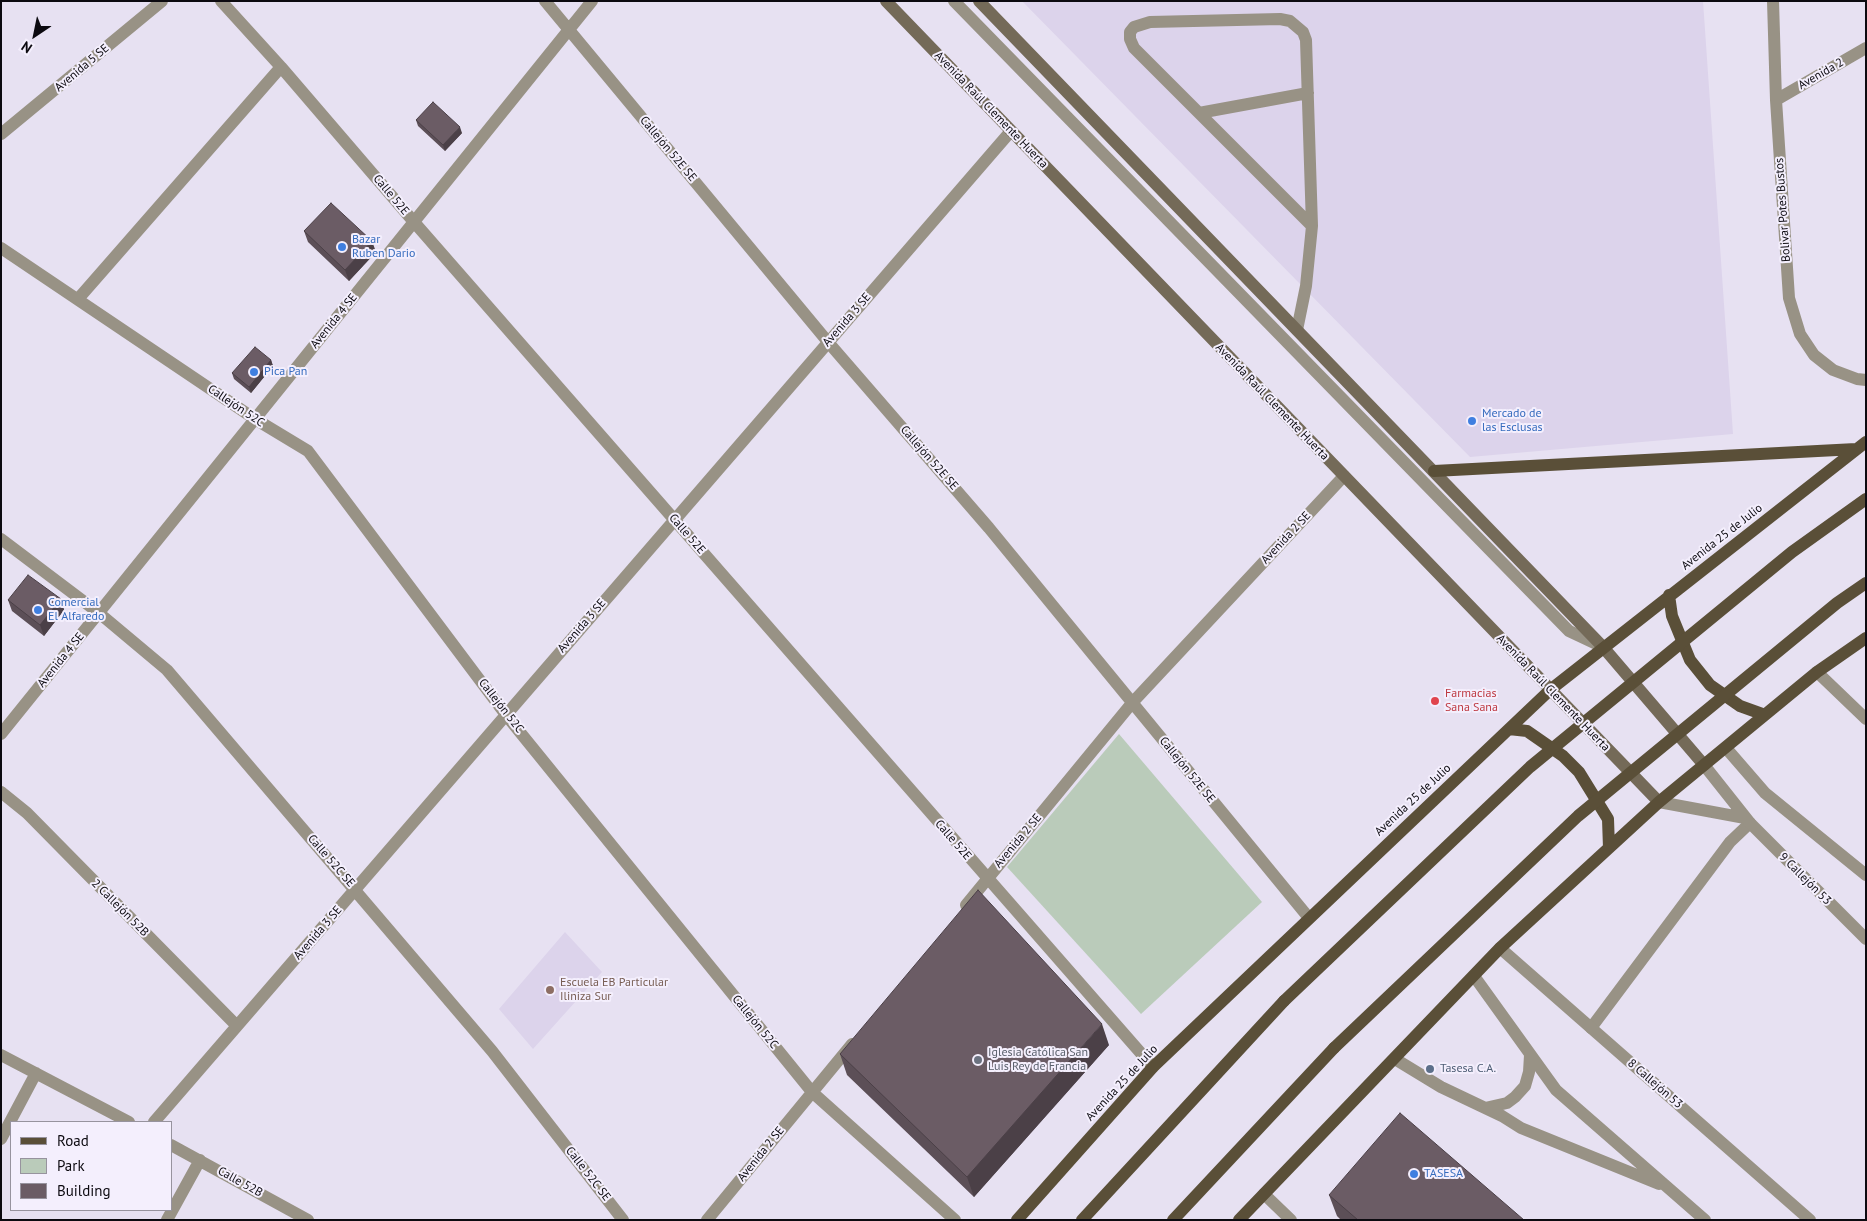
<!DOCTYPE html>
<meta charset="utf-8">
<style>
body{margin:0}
#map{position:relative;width:1867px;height:1221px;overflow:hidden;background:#e7e1f2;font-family:"PT Sans",sans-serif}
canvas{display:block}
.frame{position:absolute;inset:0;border:2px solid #0c0a10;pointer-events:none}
.legend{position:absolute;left:10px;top:1121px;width:162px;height:90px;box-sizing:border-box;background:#f4effd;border:1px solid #97939e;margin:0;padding:6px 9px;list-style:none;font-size:15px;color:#0c0a10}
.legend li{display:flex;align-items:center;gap:10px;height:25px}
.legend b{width:25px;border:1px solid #97939e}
.north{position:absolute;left:10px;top:10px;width:50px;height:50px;-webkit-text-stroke:4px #f4effd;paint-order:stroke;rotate:214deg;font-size:14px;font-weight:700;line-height:20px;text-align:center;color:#0c0a10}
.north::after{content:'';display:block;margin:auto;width:18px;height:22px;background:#0c0a10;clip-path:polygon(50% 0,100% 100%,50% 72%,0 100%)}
</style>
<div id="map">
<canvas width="1867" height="1221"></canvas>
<div class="frame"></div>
<ul class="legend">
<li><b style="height:6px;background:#5a4f38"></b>Road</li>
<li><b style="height:14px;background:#bacbba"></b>Park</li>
<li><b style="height:14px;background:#6b5c65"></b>Building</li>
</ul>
<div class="north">N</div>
</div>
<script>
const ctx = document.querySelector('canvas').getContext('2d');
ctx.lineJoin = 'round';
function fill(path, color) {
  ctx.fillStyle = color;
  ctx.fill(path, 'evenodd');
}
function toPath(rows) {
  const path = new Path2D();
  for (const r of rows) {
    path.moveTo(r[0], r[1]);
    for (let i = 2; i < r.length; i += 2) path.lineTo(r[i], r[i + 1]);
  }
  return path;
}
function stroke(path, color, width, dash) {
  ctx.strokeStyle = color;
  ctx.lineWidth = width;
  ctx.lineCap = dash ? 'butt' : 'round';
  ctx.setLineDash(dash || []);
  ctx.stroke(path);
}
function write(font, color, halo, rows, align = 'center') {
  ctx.font = font + ' "PT Sans",sans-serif';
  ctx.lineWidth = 4;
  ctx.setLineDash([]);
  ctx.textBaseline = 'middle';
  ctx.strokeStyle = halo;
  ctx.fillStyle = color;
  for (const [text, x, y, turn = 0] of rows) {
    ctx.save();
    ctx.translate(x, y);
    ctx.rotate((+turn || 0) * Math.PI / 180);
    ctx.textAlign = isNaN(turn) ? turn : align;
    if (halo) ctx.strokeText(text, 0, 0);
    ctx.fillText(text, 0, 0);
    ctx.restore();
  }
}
fill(toPath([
 [1022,1,1703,1,1733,434,1470,457],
 [565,932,602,972,533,1049,499,1009]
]), '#dcd3eb');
fill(toPath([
 [1119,734,1262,902,1141,1014,1007,867]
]), '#bacbba');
stroke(toPath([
 [954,1,1569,631,1603,647],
 [1199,113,1308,93],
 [1297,330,1306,286,1312,226,1306,40,1303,32,1290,21,1280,19,1150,22,1134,27,1130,32,1130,39,1134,48,1312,226],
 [1817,672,1866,719],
 [1726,748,1765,793,1866,875],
 [1474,976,1556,1090,1705,1220],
 [1591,1028,1730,842,1750,823],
 [1395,1059,1441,1087,1502,1116,1521,1128,1659,1184],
 [1485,1108,1507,1103,1515,1097,1525,1086,1529,1072,1530,1055],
 [1264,1194,1291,1220]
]), '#989285', 12);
stroke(toPath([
 [221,1,281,67,414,222,1153,1067],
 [545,1,828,342,989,528,1309,918],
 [1773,1,1776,100,1789,298,1800,334,1814,355,1833,370,1857,379,1866,380],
 [1776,100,1866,48],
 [1,134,162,1],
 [1,248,255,419,308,451,506,715,812,1092,955,1220],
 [78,299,281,67],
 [1,539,99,613,167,670,492,1051,623,1220],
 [1,734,592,1],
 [1704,765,1750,823,1866,939],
 [1,792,27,813,237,1026],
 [1659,802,1745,818],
 [966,905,1132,703,1344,476],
 [1500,948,1810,1220],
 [1,1055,129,1122],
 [154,1122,1011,131],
 [1,1139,36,1073],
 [171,1145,308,1220],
 [167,1220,200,1160],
 [707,1220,852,1044]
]), '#989285', 12);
stroke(toPath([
 [886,1,1659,802],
 [979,1,1603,647,1704,765]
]), '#746a58', 12);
stroke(toPath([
 [1434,471,1856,449],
 [1669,595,1672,616,1690,660,1710,685,1740,706,1765,715],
 [1509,729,1527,731,1563,756,1579,772,1608,819,1609,848],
 [1017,1220,1153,1067,1550,690,1866,442],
 [1082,1220,1284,1001],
 [1173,1220,1334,1048],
 [1239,1220,1500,948,1659,802,1817,672,1866,638]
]), '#5a4f38', 12);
stroke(toPath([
 [1284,1001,1530,767,1792,552,1866,499],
 [1334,1048,1578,816,1837,603,1866,583]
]), '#5a4f38', 12);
fill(toPath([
 [416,120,462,133,445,151,418,126],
 [304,231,376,252,349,281,308,242],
 [271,360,273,366,251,393,234,379,232,373],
 [61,599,64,610,44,636,12,611,8,600],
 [1109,1045,974,1197,847,1075,840,1054],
 [1329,1195,1524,1220,1341,1220,1337,1216]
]), '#5c4f57');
fill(toPath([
 [460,127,462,133,445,151,443,145],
 [372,241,376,252,349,281,345,270],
 [271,360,273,366,251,393,249,387],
 [61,599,64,610,44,636,40,625],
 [1102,1024,1109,1045,974,1197,967,1177]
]), '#4b4047');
const building = toPath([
 [433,102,460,127,443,145,416,120,433,102],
 [331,203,372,241,345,270,304,231,331,203],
 [255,347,271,360,249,387,232,373,255,347],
 [28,575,61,599,40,625,8,600,28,575],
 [978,890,1102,1024,967,1177,840,1054,978,890],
 [1400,1113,1524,1220,1358,1220,1329,1195,1400,1113]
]);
fill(building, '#6b5c65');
stroke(building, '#4b4047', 1);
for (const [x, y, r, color] of [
 [342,247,5,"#3f7fe0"],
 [254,372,5,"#3f7fe0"],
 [1472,421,5,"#3f7fe0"],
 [38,610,5,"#3f7fe0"],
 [1435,701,5,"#e0444e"],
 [550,990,5,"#8d6e63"],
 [978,1060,5,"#6b7280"],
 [1430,1069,5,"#5c6f8a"],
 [1414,1174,5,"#3f7fe0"]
]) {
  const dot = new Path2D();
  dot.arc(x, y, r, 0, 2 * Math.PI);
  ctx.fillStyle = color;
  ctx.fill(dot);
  stroke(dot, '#f4effd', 2);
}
write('12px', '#0c0a10', '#f4effd', [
 ["Avenida 5 SE",82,68,-40],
 ["Avenida 2",1821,74,-30],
 ["Avenida Raúl Clemente Huerta",991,110,46],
 ["Callejón 52E SE",668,149,50],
 ["Calle 52E",391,195,50],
 ["Bolivar Potes Bustos",1783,210,-94],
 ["Avenida 3 SE",847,320,-49],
 ["Avenida 4 SE",334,321,-51],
 ["Avenida Raúl Clemente Huerta",1272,402,46],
 ["Callejón 52C",236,406,34],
 ["Callejón 52E SE",929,458,49],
 ["Calle 52E",687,534,49],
 ["Avenida 25 de Julio",1722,537,-38],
 ["Avenida 2 SE",1286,538,-47],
 ["Avenida 3 SE",582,626,-49],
 ["Avenida 4 SE",61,660,-51],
 ["Avenida Raúl Clemente Huerta",1553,693,46],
 ["Callejón 52C",501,706,52],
 ["Callejón 52E SE",1187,770,51],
 ["Avenida 25 de Julio",1413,800,-43],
 ["Calle 52E",953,840,49],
 ["Avenida 2 SE",1018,841,-50],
 ["Calle 52C SE",331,861,49],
 ["9 Callejón 53",1805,879,45],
 ["2 Callejón 52B",120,908,45],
 ["Avenida 3 SE",318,933,-49],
 ["Callejón 52C",755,1022,51],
 ["Avenida 25 de Julio",1122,1083,-47],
 ["8 Callejón 53",1655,1084,41],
 ["Avenida 2 SE",761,1154,-51],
 ["Calle 52C SE",588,1174,52],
 ["Calle 52B",240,1182,29]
]);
write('12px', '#366cbe', '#f4effd', [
 ["Bazar",352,240],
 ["Ruben Dario",352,254],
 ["Pica Pan",264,372],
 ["Mercado de",1482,414],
 ["las Esclusas",1482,428],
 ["Comercial",48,603],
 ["El Alfaredo",48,617],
 ["TASESA",1424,1174]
], 'left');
write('12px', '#be3a42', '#f4effd', [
 ["Farmacias",1445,694],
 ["Sana Sana",1445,708]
], 'left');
write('12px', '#785e54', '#f4effd', [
 ["Escuela EB Particular",560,983],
 ["Iliniza Sur",560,997]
], 'left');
write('12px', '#5b616d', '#f4effd', [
 ["Iglesia Católica San",988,1053],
 ["Luis Rey de Francia",988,1067]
], 'left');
write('12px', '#4e5e75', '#f4effd', [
 ["Tasesa C.A.",1440,1069]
], 'left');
</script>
